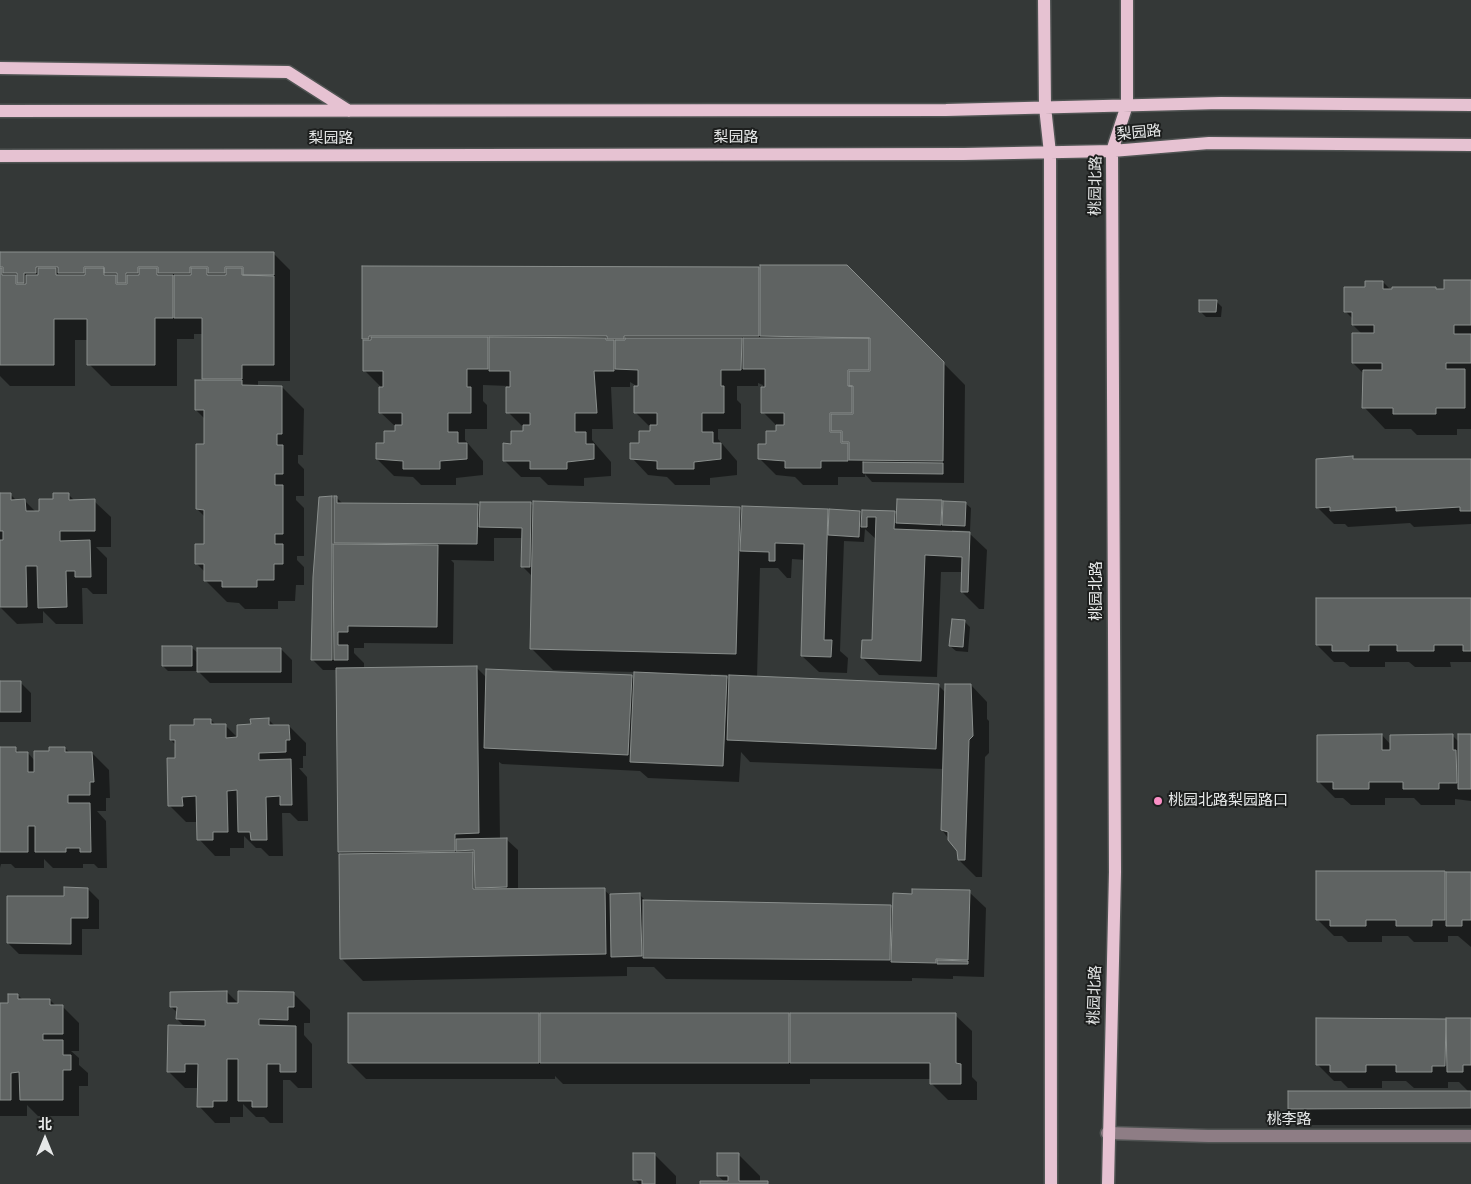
<!DOCTYPE html>
<meta charset="utf-8">
<style>
body{margin:0}
#map{position:relative;width:1471px;height:1184px;overflow:hidden;background:#343837;font-family:Merriweather,"Noto Sans SC",serif}
canvas{display:block}
.north{position:absolute;left:20px;top:1114px;width:50px;height:50px;-webkit-text-stroke:4px #1d1f1e;paint-order:stroke;rotate:0deg;font-size:14px;font-weight:700;line-height:20px;text-align:center;color:#e6e8e8}
.north::after{content:'';display:block;margin:auto;width:18px;height:22px;background:#e6e8e8;clip-path:polygon(50% 0,100% 100%,50% 72%,0 100%)}
</style>
<div id="map">
<canvas width="1471" height="1184"></canvas>
<div class="north">北</div>
</div>
<script>
const ctx = document.querySelector('canvas').getContext('2d');
ctx.lineJoin = 'round';
function fill(path, color) {
  ctx.fillStyle = color;
  ctx.fill(path, 'evenodd');
}
function toPath(rows) {
  const path = new Path2D();
  for (const r of rows) {
    path.moveTo(r[0], r[1]);
    for (let i = 2; i < r.length; i += 2) path.lineTo(r[i], r[i + 1]);
  }
  return path;
}
function stroke(path, color, width, dash) {
  ctx.strokeStyle = color;
  ctx.lineWidth = width;
  ctx.lineCap = dash ? 'butt' : 'round';
  ctx.setLineDash(dash || []);
  ctx.stroke(path);
}
function write(font, color, halo, rows, align = 'center') {
  ctx.font = font + ' Merriweather,"Noto Sans SC",serif';
  ctx.lineWidth = 4;
  ctx.setLineDash([]);
  ctx.textBaseline = 'middle';
  ctx.strokeStyle = halo;
  ctx.fillStyle = color;
  for (const [text, x, y, turn = 0] of rows) {
    ctx.save();
    ctx.translate(x, y);
    ctx.rotate((+turn || 0) * Math.PI / 180);
    ctx.textAlign = isNaN(turn) ? turn : align;
    if (halo) ctx.strokeText(text, 0, 0);
    ctx.fillText(text, 0, 0);
    ctx.restore();
  }
}
fill(toPath([
 [0,253,273,253,290,270,290,381,258,381,258,387,282,387,304,409,303,455,298,455,298,463,304,469,304,496,296,496,296,500,304,508,304,556,297,556,297,560,304,567,304,585,296,585,295,601,278,601,278,609,245,609,239,603,227,602,205,580,205,572,196,563,205,546,205,517,197,509,205,446,205,419,196,410,206,381,204,378,204,334,194,334,194,339,177,339,177,386,111,386,89,364,89,340,75,340,75,386,10,386,0,376],
 [242,268,245,268,245,276,241,276],
 [847,266,965,385,964,483,872,482,865,474,865,477,838,477,838,485,803,485,795,477,776,475,759,458,778,432,778,427,763,412,763,385,758,383,758,386,737,386,737,400,741,404,741,429,718,429,718,439,737,461,737,475,710,478,710,485,675,485,667,477,648,475,632,458,651,432,651,428,635,412,635,385,630,382,630,387,611,387,613,429,592,429,592,440,611,462,611,476,584,478,584,486,548,485,540,477,521,477,504,460,513,445,524,432,524,428,508,412,508,386,483,385,483,401,487,405,487,429,465,429,465,440,483,461,483,475,456,478,456,485,421,485,413,477,394,476,377,459,385,444,397,432,397,428,380,412,380,386,364,370,363,267,758,268,761,271],
 [1471,281,1471,429,1457,429,1457,435,1417,435,1411,429,1385,429,1364,407,1364,374,1353,363,1362,334,1353,325,1353,319,1345,311,1366,288,1383,282,1391,290,1435,288,1438,290,1445,290],
 [1216,301,1222,307,1221,317,1206,317,1201,312],
 [1353,458,1355,460,1471,460,1471,524,1414,527,1410,523,1348,527,1345,524,1334,524,1317,507],
 [0,494,10,494,17,501,25,501,36,512,40,512,54,500,68,494,75,501,94,501,111,517,111,547,96,547,107,558,107,594,93,594,87,588,82,588,83,624,56,624,43,611,43,623,17,624,0,607],
 [332,497,336,501,337,498,343,504,477,505,481,508,531,504,535,507,739,508,743,512,828,510,830,513,860,512,863,515,895,513,898,516,941,502,944,505,965,503,971,508,970,531,952,530,952,533,970,534,987,550,984,609,979,609,962,592,963,572,941,572,937,677,879,675,863,658,873,642,877,540,865,529,864,542,844,541,840,651,848,658,847,673,819,672,802,656,805,560,792,559,791,578,787,578,778,568,760,568,757,678,938,685,946,693,971,685,987,702,987,719,989,721,989,753,985,757,982,877,976,877,959,860,958,851,942,830,944,769,750,762,741,752,739,782,648,778,640,771,502,764,499,762,500,839,506,839,518,850,518,890,604,890,610,895,640,895,646,901,890,906,894,910,914,895,969,892,986,908,984,977,953,976,953,979,912,978,912,981,666,979,654,967,627,967,627,976,363,981,342,959,343,855,339,852,337,670,323,670,312,659],
 [494,538,523,538,523,567,533,577,531,648,553,670,635,672,635,680,631,676,487,678,476,667,364,669,364,663,354,653,354,648,364,648,364,643,453,644,454,563,451,560,494,561],
 [711,674,730,675,730,681,726,677,710,677],
 [1471,599,1471,662,1450,662,1451,667,1415,667,1409,662,1385,662,1385,667,1350,667,1344,662,1334,662,1317,645],
 [964,621,970,627,968,652,956,651,950,646],
 [192,648,199,654,281,649,292,660,292,683,210,683,198,671,168,671,163,666],
 [0,682,20,682,31,693,31,722,0,722],
 [268,719,275,726,289,726,306,743,306,756,303,756,303,768,299,768,307,777,308,821,298,821,290,813,282,813,283,856,269,856,261,848,256,848,244,836,244,848,230,848,230,856,215,856,199,839,198,822,186,822,169,805,177,759,176,745,171,740,211,720,216,725,225,725,238,738,252,725],
 [1382,735,1391,745,1452,735,1459,742,1471,735,1471,801,1455,799,1455,805,1421,805,1414,798,1385,798,1385,805,1351,805,1343,798,1335,798,1318,781],
 [0,748,15,748,20,753,28,753,35,761,50,752,65,748,70,753,92,753,109,770,110,798,106,798,106,811,97,811,106,821,107,868,98,868,94,864,83,864,83,868,53,868,44,859,44,868,15,868,11,864,1,864,0,868],
 [1445,873,1448,876,1471,873,1471,947,1458,936,1448,936,1448,942,1414,942,1408,936,1382,936,1382,942,1348,942,1342,936,1334,936,1317,919],
 [88,889,99,900,99,929,82,929,82,955,19,954,8,943,65,898],
 [227,992,240,1005,293,993,310,1010,310,1023,304,1023,304,1035,312,1044,312,1088,298,1088,290,1080,283,1080,283,1123,270,1123,264,1117,256,1117,243,1104,243,1117,230,1117,230,1123,215,1123,199,1106,199,1088,185,1088,169,1072,185,1027,177,1019,178,1013,171,1007],
 [18,995,23,1000,50,1000,56,1006,62,1006,79,1023,79,1051,71,1051,79,1058,79,1065,88,1073,88,1086,79,1086,79,1116,38,1116,27,1105,27,1116,0,1116,0,1004,10,1005],
 [538,1015,541,1018,788,1015,791,1018,955,1015,972,1031,972,1077,977,1082,977,1100,948,1100,931,1083,931,1079,810,1079,810,1084,563,1084,555,1076,555,1079,366,1079,349,1062],
 [1471,1019,1471,1125,1306,1125,1289,1108,1469,1092,1459,1082,1448,1082,1448,1088,1414,1088,1406,1081,1382,1081,1382,1088,1348,1088,1341,1081,1334,1081,1317,1064,1445,1020,1448,1023],
 [654,1154,676,1176,676,1184,639,1184,634,1179],
 [738,1154,760,1176,760,1182,769,1184,701,1184,725,1182,718,1176]
]), '#0007');
const building = toPath([
 [0,252,274,252,274,275,243,275,243,267,225,267,225,273,208,273,208,267,190,267,190,273,158,273,158,267,138,267,138,273,126,273,126,283,117,283,117,273,104,273,104,267,84,267,84,273,58,273,58,267,36,267,36,273,24,273,24,283,17,283,17,273,3,273,3,267,0,267,0,252],
 [760,265,847,265,944,362,943,461,849,460,849,442,842,442,842,431,831,431,831,414,853,414,853,386,849,386,849,371,870,371,870,338,760,336,760,265],
 [362,266,759,267,759,336,624,336,624,339,607,339,607,336,369,336,369,339,362,339,362,266],
 [0,268,2,268,2,275,16,275,16,284,26,284,26,275,38,275,38,268,56,268,56,275,85,275,85,268,104,268,104,275,116,275,116,284,127,284,127,275,139,275,139,268,157,268,157,275,173,275,173,318,155,318,155,365,87,365,87,319,54,319,54,365,0,365,0,268],
 [191,268,207,268,207,275,226,275,226,268,242,268,242,275,274,276,274,365,242,365,242,379,202,379,202,318,174,318,174,275,191,275,191,268],
 [1444,280,1471,280,1471,325,1454,325,1454,334,1471,334,1471,363,1446,363,1446,369,1465,369,1465,408,1436,408,1436,414,1393,414,1393,408,1362,408,1363,370,1382,370,1382,363,1352,363,1352,333,1374,333,1374,325,1352,325,1352,312,1344,312,1344,287,1365,287,1365,281,1383,281,1383,289,1392,289,1392,287,1436,287,1436,289,1444,289,1444,280],
 [1199,300,1217,300,1216,312,1199,312,1199,300],
 [371,337,488,337,488,369,467,369,467,387,471,387,471,413,448,413,448,432,458,432,458,443,467,443,467,459,440,461,440,469,403,469,403,461,376,459,376,443,384,443,384,431,395,431,395,425,402,425,402,413,379,413,379,387,383,387,383,371,363,371,363,340,371,340,371,337],
 [489,337,606,338,606,340,614,340,614,371,594,371,597,413,575,413,575,432,586,432,586,444,594,444,594,459,567,462,567,469,530,469,530,461,503,461,503,443,511,444,511,431,523,431,523,425,530,425,530,413,506,413,506,387,510,387,510,371,489,371,489,337],
 [625,338,742,338,741,370,721,370,721,386,724,386,724,413,702,413,702,432,713,432,713,443,721,443,721,459,694,462,694,469,657,469,657,461,630,459,630,443,639,443,639,431,650,431,650,425,657,425,657,413,634,413,634,386,638,386,638,370,615,369,615,340,625,340,625,338],
 [743,338,869,338,869,370,848,370,848,386,852,386,852,413,830,413,830,432,841,432,841,443,848,443,848,461,821,461,821,468,785,468,785,461,758,459,758,444,766,444,766,431,776,431,776,425,784,425,784,413,761,413,761,387,765,387,765,369,743,369,743,338],
 [195,380,242,380,242,385,282,386,282,434,277,434,277,445,283,445,283,474,275,474,275,485,283,485,283,534,275,534,275,544,283,544,283,564,274,564,274,580,257,580,257,587,222,587,222,581,204,581,204,564,195,564,195,544,204,544,204,510,196,509,196,444,204,444,204,410,195,410,195,380],
 [1353,456,1353,459,1471,459,1471,511,1460,511,1460,507,1396,511,1396,507,1330,511,1330,507,1316,508,1316,459,1353,456],
 [863,462,943,463,943,474,863,473,863,462],
 [0,493,11,493,11,500,25,499,26,511,39,511,39,499,53,499,53,493,69,493,69,500,95,499,95,531,60,531,60,541,90,540,91,577,75,577,75,571,66,571,67,607,38,608,37,566,26,566,27,607,0,607,0,540,3,540,3,531,0,531,0,493],
 [332,496,332,660,311,660,313,577,319,497,332,496],
 [334,496,337,496,337,503,478,504,477,544,334,543,334,496],
 [897,499,942,500,941,525,896,523,897,499],
 [533,501,740,507,736,654,530,649,533,501],
 [943,501,966,502,965,526,942,525,943,501],
 [480,502,531,502,530,567,521,567,522,528,479,527,480,502],
 [742,506,828,509,824,640,832,640,831,657,801,656,804,544,775,543,775,561,769,561,769,552,740,551,742,506],
 [829,509,860,511,859,537,828,535,829,509],
 [862,510,895,511,894,529,970,532,968,592,961,592,962,557,925,555,921,661,861,658,862,640,872,640,876,517,867,517,867,527,861,527,862,510],
 [333,544,438,545,437,627,348,626,348,632,338,632,338,645,348,645,348,660,334,660,333,544],
 [1316,598,1471,598,1471,651,1463,651,1463,645,1434,645,1434,651,1397,651,1397,645,1369,645,1369,651,1332,651,1332,645,1316,645,1316,598],
 [952,619,965,620,963,647,949,646,952,619],
 [162,646,192,646,192,666,162,666,162,646],
 [197,648,281,648,281,672,197,672,197,648],
 [477,666,479,833,455,834,455,851,338,852,336,668,477,666],
 [486,669,632,675,628,755,484,748,486,669],
 [634,672,727,676,723,766,630,762,634,672],
 [729,675,939,684,936,749,727,740,729,675],
 [0,681,21,681,21,712,0,712,0,681],
 [945,684,971,684,973,736,969,740,965,860,958,860,957,851,948,840,948,832,941,830,945,684],
 [269,718,269,725,289,725,290,740,286,740,286,752,259,753,259,760,291,759,292,805,280,805,280,796,266,797,267,840,251,840,250,832,238,832,237,790,227,791,228,832,213,832,213,840,197,840,196,796,182,797,183,806,168,806,167,758,175,758,175,740,170,740,170,725,194,725,194,719,211,719,211,724,226,724,226,738,237,737,237,725,251,724,250,719,269,718],
 [1382,734,1382,750,1390,750,1390,735,1453,734,1453,750,1456,750,1457,783,1439,783,1439,789,1403,789,1403,782,1369,782,1369,789,1333,789,1333,782,1317,782,1317,735,1382,734],
 [1458,734,1471,734,1471,789,1458,789,1458,734],
 [0,747,16,747,16,752,28,752,28,772,34,772,34,751,49,751,49,747,65,747,65,752,92,752,94,782,90,782,90,795,68,795,68,803,90,803,91,852,80,852,80,848,66,848,66,852,35,852,35,826,28,826,28,852,0,852,0,747],
 [507,838,507,887,475,888,474,850,456,851,456,839,507,838],
 [473,852,473,889,605,888,606,954,340,959,339,854,473,852],
 [1316,871,1445,871,1445,920,1432,920,1432,926,1396,926,1396,920,1366,920,1366,926,1330,926,1330,920,1316,920,1316,871],
 [1446,872,1471,872,1471,920,1462,920,1462,926,1446,926,1446,872],
 [64,887,88,888,88,918,71,918,71,944,7,943,7,896,64,896,64,887],
 [912,889,970,890,968,960,936,959,936,963,891,962,893,893,912,894,912,889],
 [640,893,642,956,611,957,610,894,640,893],
 [643,900,891,905,890,960,643,958,643,900],
 [937,960,968,961,968,964,937,964,937,960],
 [227,991,227,1003,238,1003,238,991,294,992,294,1007,288,1007,288,1020,259,1019,259,1025,296,1026,296,1072,280,1072,280,1064,267,1064,267,1107,252,1107,252,1101,238,1101,238,1059,227,1059,227,1101,213,1101,213,1107,197,1107,198,1064,185,1064,185,1072,167,1072,168,1025,205,1026,205,1020,176,1019,177,1007,170,1007,170,992,227,991],
 [8,994,18,994,18,999,50,999,50,1005,63,1005,63,1034,43,1034,43,1040,63,1040,63,1055,71,1055,71,1070,63,1070,63,1100,20,1100,19,1072,11,1073,11,1100,0,1100,0,1003,8,1003,8,994],
 [348,1013,539,1013,539,1063,348,1063,348,1013],
 [540,1013,789,1013,789,1063,540,1063,540,1013],
 [790,1013,956,1013,956,1063,961,1064,961,1084,930,1084,930,1063,790,1063,790,1013],
 [1316,1018,1446,1019,1445,1066,1432,1066,1432,1072,1396,1072,1396,1065,1366,1065,1366,1072,1330,1072,1330,1065,1316,1065,1316,1018],
 [1446,1018,1471,1018,1471,1065,1463,1065,1463,1072,1447,1072,1446,1018],
 [1288,1091,1471,1091,1471,1108,1288,1109,1288,1091],
 [633,1153,655,1153,655,1184,642,1184,642,1180,633,1180,633,1153],
 [717,1153,739,1153,739,1181,768,1181,768,1184,700,1184,700,1181,728,1181,728,1176,717,1176,717,1153]
]);
fill(building, '#5f6362');
stroke(building, '#8a8f8d', 1);
const minor = toPath([
 [1107,1133,1208,1136,1471,1136]
]);
const major = toPath([
 [1044,0,1045,107,1050,153,1051,1184],
 [0,68,288,72,349,111],
 [0,111,946,110,1221,103,1471,105],
 [0,156,964,154,1112,151,1209,143,1471,145],
 [1108,1184,1115,872,1112,151,1127,105,1127,0]
]);
stroke(minor, '#505453', 15);
stroke(major, '#505453', 15);
stroke(minor, '#8e7d85', 12);
stroke(major, '#e6c2d2', 12);
for (const [x, y, r, color] of [
 [1158,801,5,"#fb8fc6"]
]) {
  const dot = new Path2D();
  dot.arc(x, y, r, 0, 2 * Math.PI);
  ctx.fillStyle = color;
  ctx.fill(dot);
  stroke(dot, '#1d1f1e', 2);
}
write('15px', '#e6e8e8', '#1d1f1e', [
 ["梨园路",1139,133,-5],
 ["梨园路",736,138],
 ["梨园路",331,139],
 ["桃园北路",1096,186,-89],
 ["桃园北路",1097,591,-90],
 ["桃园北路",1095,995,-88],
 ["桃李路",1289,1120]
]);
write('15px', '#e6e8e8', '#1d1f1e', [
 ["桃园北路梨园路口",1168,801]
], 'left');
</script>
